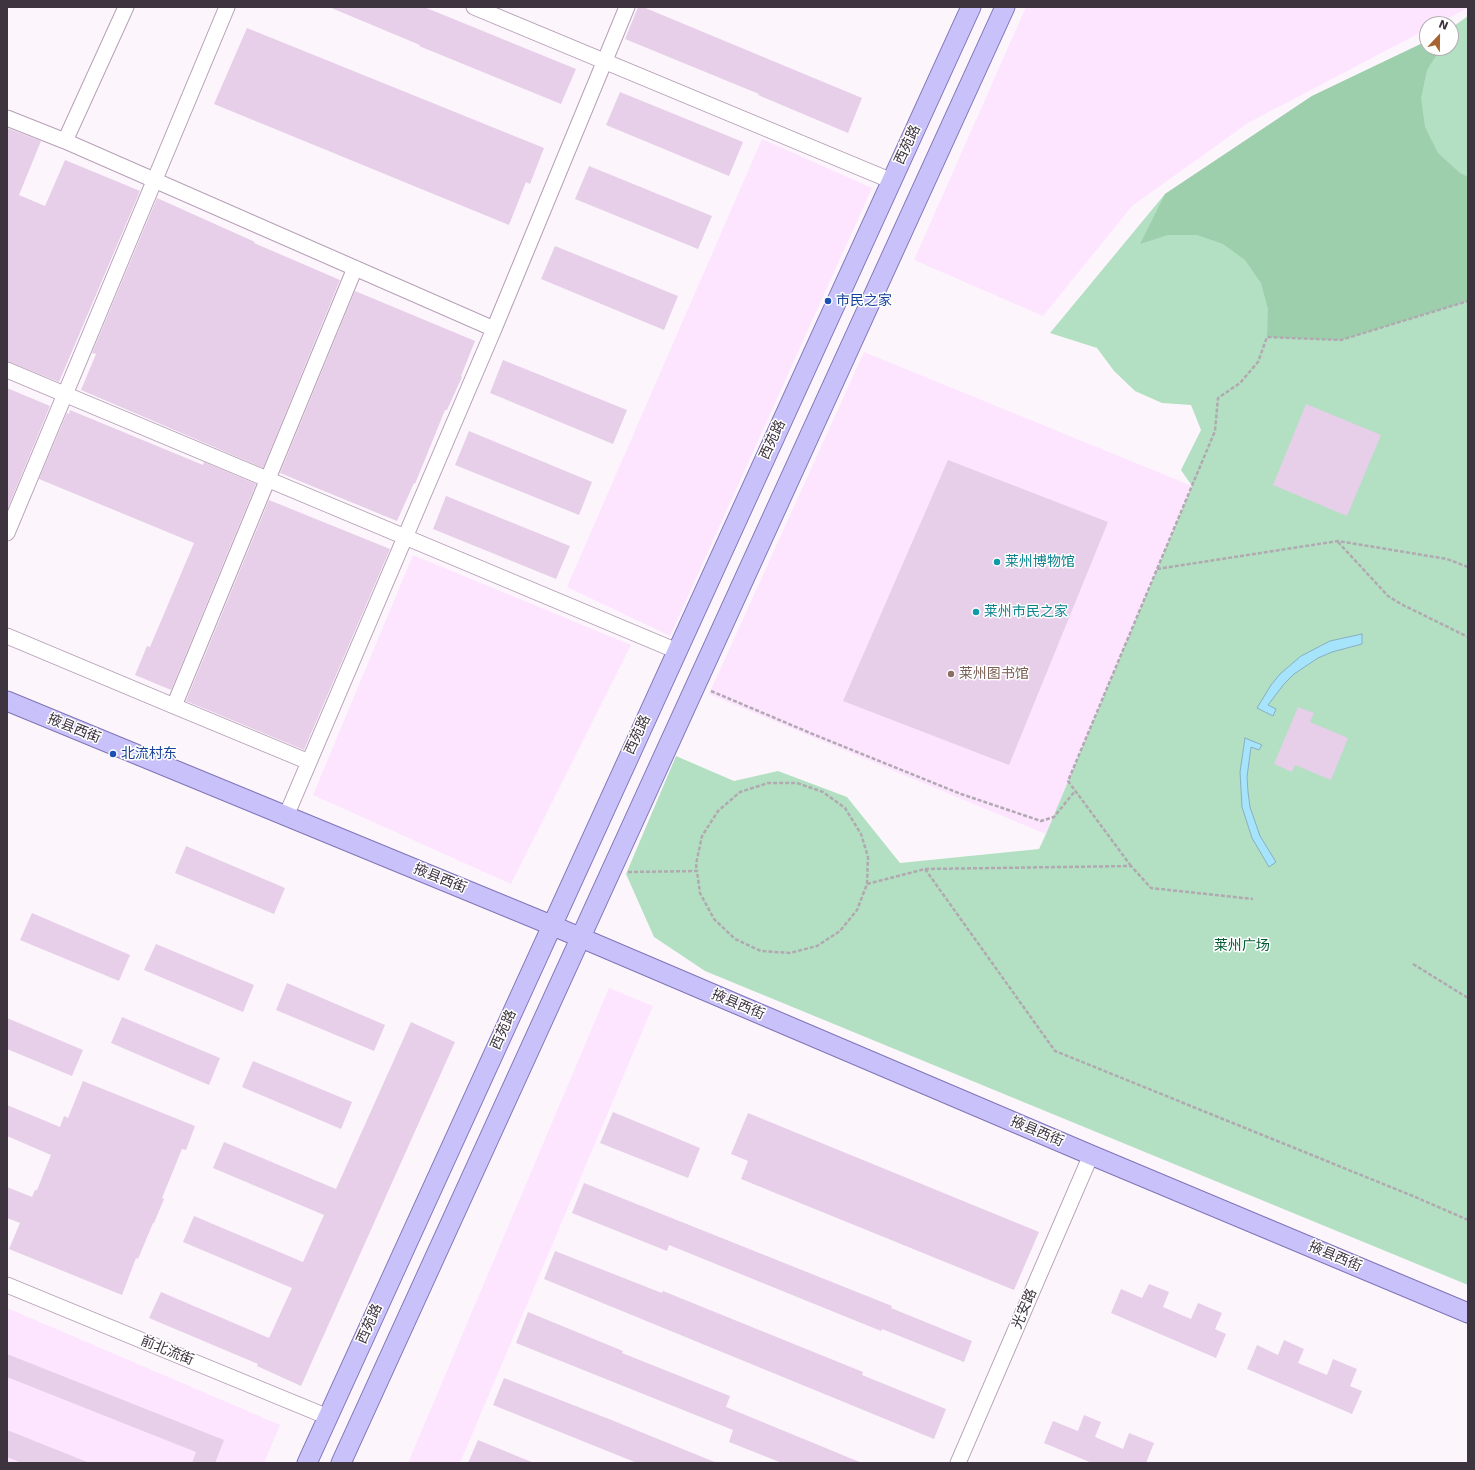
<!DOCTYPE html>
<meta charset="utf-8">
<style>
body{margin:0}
#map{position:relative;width:1475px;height:1470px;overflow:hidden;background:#fcf6fc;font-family:"DejaVu Sans",sans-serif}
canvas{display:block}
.frame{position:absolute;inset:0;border:8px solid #3e343f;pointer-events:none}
.north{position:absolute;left:1419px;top:16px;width:40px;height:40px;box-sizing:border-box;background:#fff;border:1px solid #b2aeb2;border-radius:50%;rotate:22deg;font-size:11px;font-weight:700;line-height:16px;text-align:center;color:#3e343f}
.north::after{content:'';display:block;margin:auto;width:14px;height:18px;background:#a86532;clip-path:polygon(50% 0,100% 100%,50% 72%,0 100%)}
</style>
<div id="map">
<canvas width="1475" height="1470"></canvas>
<div class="frame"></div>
<div class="north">N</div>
</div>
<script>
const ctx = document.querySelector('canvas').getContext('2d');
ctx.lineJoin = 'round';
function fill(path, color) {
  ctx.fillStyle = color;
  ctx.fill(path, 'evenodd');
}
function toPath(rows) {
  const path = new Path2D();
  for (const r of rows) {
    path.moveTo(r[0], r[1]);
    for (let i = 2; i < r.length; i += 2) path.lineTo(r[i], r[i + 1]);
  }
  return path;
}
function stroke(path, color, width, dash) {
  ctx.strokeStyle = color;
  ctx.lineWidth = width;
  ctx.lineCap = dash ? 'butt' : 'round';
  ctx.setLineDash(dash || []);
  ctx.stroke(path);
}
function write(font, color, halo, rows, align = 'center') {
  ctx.font = font + ' "DejaVu Sans","Noto Sans SC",sans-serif';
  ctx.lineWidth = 3;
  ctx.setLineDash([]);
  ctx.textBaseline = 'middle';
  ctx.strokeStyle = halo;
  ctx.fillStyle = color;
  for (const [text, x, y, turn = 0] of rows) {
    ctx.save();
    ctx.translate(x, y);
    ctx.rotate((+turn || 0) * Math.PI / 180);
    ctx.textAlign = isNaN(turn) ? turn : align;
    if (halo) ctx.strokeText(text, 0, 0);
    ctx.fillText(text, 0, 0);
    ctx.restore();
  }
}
fill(toPath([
 [1026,7,1468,7,1468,8,1437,24,1427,24,1427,29,1248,123,1132,206,1043,316,914,260],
 [762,139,872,188,670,636,567,587],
 [864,352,1192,486,1046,834,709,694],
 [413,555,631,645,511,884,313,795],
 [609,988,653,1006,460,1463,408,1463],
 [7,1308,280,1425,264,1463,7,1463]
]), '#fde4ff');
fill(toPath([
 [1468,16,1468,1285,705,971,654,937,626,874,676,756,734,781,778,771,847,797,900,863,1039,849,1046,834,1192,486,1181,470,1201,430,1191,405,1162,403,1135,391,1114,371,1097,348,1050,333,1165,194,1312,96,1427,41,1427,48,1451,48,1451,28]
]), '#b3e0c2');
fill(toPath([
 [1427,41,1427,48,1441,48,1427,70,1421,98,1425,127,1438,153,1460,173,1468,177,1468,301,1341,340,1267,337,1268,309,1261,283,1245,260,1223,244,1197,235,1168,235,1140,244,1165,194,1312,96]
]), '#9dcfad');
const water = toPath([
 [1362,634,1362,644,1332,652,1318,658,1294,674,1284,684,1268,705,1276,709,1273,716,1257,708,1271,685,1280,674,1301,656,1330,641,1362,634],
 [1245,738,1262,745,1259,750,1251,747,1247,777,1248,792,1250,807,1260,836,1276,862,1269,867,1252,838,1242,807,1240,772,1245,738]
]);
fill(water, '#a6e4fc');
stroke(water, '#87afc3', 1);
fill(toPath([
 [329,7,424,7,576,69,561,104,419,46,420,45],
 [638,7,643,7,862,98,848,133,758,95,759,94,625,39],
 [247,28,544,148,530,184,526,182,509,225,214,104],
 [620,92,743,142,729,176,606,125],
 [7,128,41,141,19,195,45,206,65,160,140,191,59,382,7,361],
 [589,166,712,216,698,249,575,199],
 [157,198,255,242,254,243,340,280,263,468,81,390,96,354,92,353],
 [555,246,678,296,664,330,541,279],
 [355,291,475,341,461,376,462,377,447,410,445,410,415,484,414,483,397,521,280,473],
 [503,360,627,410,613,444,490,393],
 [7,388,50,406,7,510],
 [1306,404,1381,435,1347,516,1273,485],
 [70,410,203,465,204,462,256,484,171,690,135,675,147,646,150,647,194,543,39,479,67,413,69,414],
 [469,431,592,482,579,515,455,465],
 [948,460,1108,522,1009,765,843,701],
 [446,496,570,546,556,579,433,529],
 [269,500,390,549,304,750,186,701],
 [1298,707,1314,713,1310,722,1348,738,1331,780,1295,765,1292,772,1274,764],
 [186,846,285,888,274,914,175,873],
 [32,913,130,955,119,981,20,940],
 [156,944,254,985,243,1012,144,970],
 [287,983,385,1025,374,1051,276,1010],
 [122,1017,220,1058,209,1085,111,1043],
 [7,1018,83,1050,72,1076,7,1049],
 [411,1022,455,1042,301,1386,257,1366,258,1364,149,1318,161,1292,269,1338,292,1288,183,1242,194,1216,303,1262,324,1215,213,1168,224,1142,336,1189],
 [253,1061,352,1102,341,1129,242,1087],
 [83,1081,195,1126,186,1150,182,1149,162,1198,164,1199,154,1223,153,1223,138,1259,136,1258,122,1295,9,1249,20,1223,7,1218,7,1187,32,1197,35,1190,37,1190,51,1155,7,1136,7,1105,60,1127,64,1116,68,1118],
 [613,1112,700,1148,688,1178,600,1143],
 [748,1113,1039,1232,1014,1290,741,1179,748,1161,731,1154],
 [584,1183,892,1306,891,1308,972,1341,964,1362,882,1329,881,1331,669,1245,667,1251,572,1213],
 [555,1251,662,1293,663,1291,863,1372,862,1375,946,1409,934,1439,544,1279],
 [1149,1284,1169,1292,1163,1307,1191,1319,1198,1303,1222,1313,1215,1329,1226,1334,1216,1358,1111,1313,1121,1289,1142,1298],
 [528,1312,623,1351,622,1353,730,1396,726,1407,862,1463,782,1463,729,1442,733,1430,516,1343],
 [1284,1340,1304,1349,1298,1363,1327,1375,1333,1359,1357,1369,1350,1386,1362,1391,1352,1414,1247,1369,1257,1345,1278,1355],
 [7,1354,224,1440,215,1463,192,1463,196,1452,7,1377],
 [504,1378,609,1419,717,1463,637,1463,493,1405],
 [1084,1415,1101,1422,1095,1437,1123,1449,1129,1433,1154,1443,1146,1463,1092,1463,1044,1443,1053,1421,1078,1431],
 [7,1430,87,1462,87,1463,22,1463,7,1457],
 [478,1440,534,1463,468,1463]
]), '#e7cee9');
const minor = toPath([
 [474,7,892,181],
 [7,118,65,141,494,329,286,816],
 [65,141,126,7],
 [494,329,627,7],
 [7,370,677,651],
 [7,533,227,7],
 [7,636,174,706],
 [309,762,174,706,355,268],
 [7,1285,328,1417],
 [958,1463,1091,1155]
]);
const major = toPath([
 [7,701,551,925,1091,1155,1468,1313],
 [307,1463,971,7],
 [341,1463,1005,7]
]);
stroke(minor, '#b79fb8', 17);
stroke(major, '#8074b7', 21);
stroke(toPath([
 [1338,542,1388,596,1401,604,1468,637],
 [1157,569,1338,541,1447,559,1468,567],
 [711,691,815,735,961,794,1041,821,1054,817,1075,791],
 [1131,866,1068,781,1215,431,1218,398,1240,383,1258,362,1267,337,1341,340,1468,301],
 [925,869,1131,866,1151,888,1253,899],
 [628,872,697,871,696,864,702,836,718,811,740,792,768,783,797,783,823,792,845,808,861,834,868,857,867,884,857,910,840,931,817,946,790,953,761,951,735,939,714,919,700,893,697,871],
 [867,884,925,869,1055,1051,1413,1196,1468,1220],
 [1413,964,1468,998]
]), '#b1a9b1', 2.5, [4, 2]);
stroke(minor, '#fff', 15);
stroke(major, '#c8c1fa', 19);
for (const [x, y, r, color] of [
 [828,301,4,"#1a4fb4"],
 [997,562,4,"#0f9aa8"],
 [976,612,4,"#0f9aa8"],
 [951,674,4,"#8d6e63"],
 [113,754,4,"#1a4fb4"]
]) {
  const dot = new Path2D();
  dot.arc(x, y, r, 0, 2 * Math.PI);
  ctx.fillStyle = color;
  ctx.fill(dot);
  stroke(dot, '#fff', 1.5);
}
write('14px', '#3e343f', '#fff', [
 ["西苑路",908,145,-65],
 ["西苑路",773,440,-65],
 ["掖县西街",74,729,22],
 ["西苑路",638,735,-65],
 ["掖县西街",440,879,22],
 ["掖县西街",738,1005,23],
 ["西苑路",504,1030,-66],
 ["掖县西街",1037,1132,23],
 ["掖县西街",1335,1257,23],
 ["光安路",1025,1309,-67],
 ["西苑路",370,1324,-66],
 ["前北流街",167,1351,22]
]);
write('14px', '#164399', '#fff', [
 ["市民之家",836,301],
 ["北流村东",121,754]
], 'left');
write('14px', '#0d838f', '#fff', [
 ["莱州博物馆",1005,562],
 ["莱州市民之家",984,612]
], 'left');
write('14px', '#785e54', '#fff', [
 ["莱州图书馆",959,674]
], 'left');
write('14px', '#015a31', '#fff', [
 ["莱州广场",1242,946]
]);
</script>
